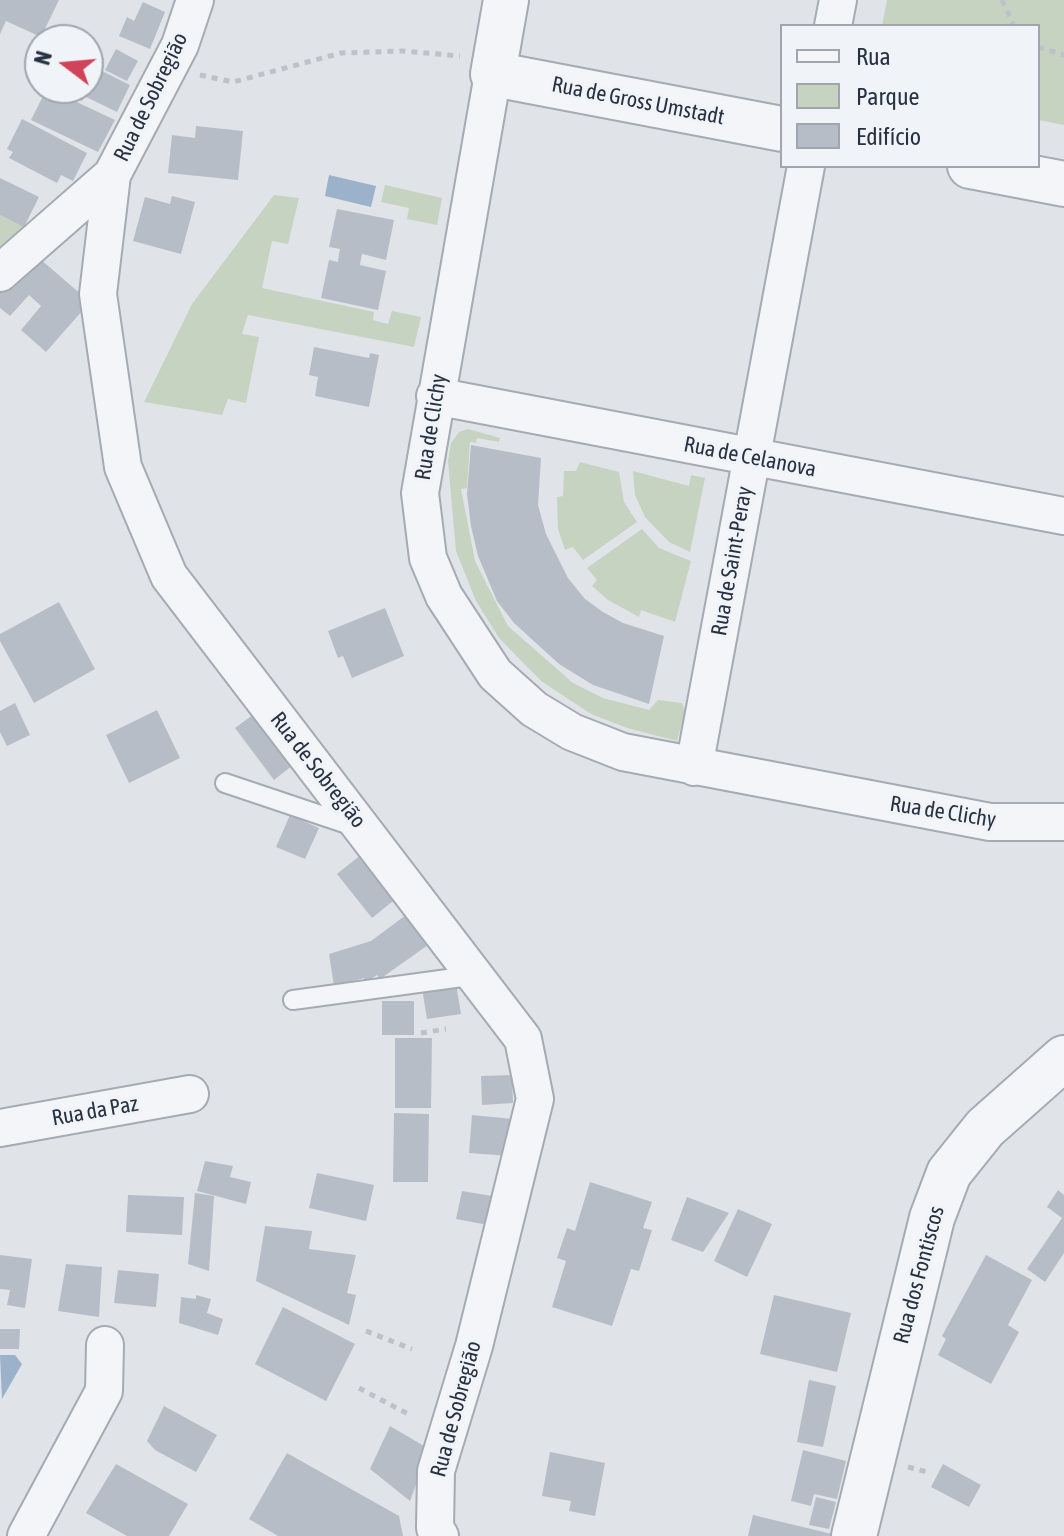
<!DOCTYPE html>
<meta charset="utf-8">
<style>
body{margin:0}
#map{position:relative;width:1064px;height:1536px;overflow:hidden;background:#e0e4e9;font-family:"Asap Condensed",sans-serif}
canvas{display:block}
.legend{position:absolute;left:780px;top:24px;width:260px;height:144px;box-sizing:border-box;background:#f0f3f7;border:2px solid #a0a5ae;margin:0;padding:10px 14px;list-style:none;font-size:24px;color:#283141}
.legend li{display:flex;align-items:center;gap:16px;height:40px}
.legend b{width:40px;border:2px solid #a0a5ae}
.north{position:absolute;left:24px;top:24px;width:80px;height:80px;box-sizing:border-box;background:#f0f3f7;border:2px solid #a0a5ae;border-radius:50%;rotate:286deg;font-size:22px;font-weight:700;line-height:32px;text-align:center;color:#283141}
.north::after{content:'';display:block;margin:auto;width:28px;height:36px;background:#d14358;clip-path:polygon(50% 0,100% 100%,50% 72%,0 100%)}
</style>
<div id="map">
<canvas width="1064" height="1536"></canvas>
<ul class="legend">
<li><b style="height:10px;background:#f3f5f8"></b>Rua</li>
<li><b style="height:22px;background:#c6d3c1"></b>Parque</li>
<li><b style="height:22px;background:#b7bdc6"></b>Edifício</li>
</ul>
<div class="north">N</div>
</div>
<script>
const ctx = document.querySelector('canvas').getContext('2d');
ctx.lineJoin = 'round';
function fill(path, color) {
  ctx.fillStyle = color;
  ctx.fill(path, 'evenodd');
}
function toPath(rows) {
  const path = new Path2D();
  for (const r of rows) {
    path.moveTo(r[0], r[1]);
    for (let i = 2; i < r.length; i += 2) path.lineTo(r[i], r[i + 1]);
  }
  return path;
}
function stroke(path, color, width, dash) {
  ctx.strokeStyle = color;
  ctx.lineWidth = width;
  ctx.lineCap = dash ? 'butt' : 'round';
  ctx.setLineDash(dash || []);
  ctx.stroke(path);
}
function write(font, color, halo, rows, align = 'center') {
  ctx.font = font + ' "Asap Condensed",sans-serif';
  ctx.lineWidth = 6;
  ctx.setLineDash([]);
  ctx.textBaseline = 'middle';
  ctx.strokeStyle = halo;
  ctx.fillStyle = color;
  for (const [text, x, y, turn = 0] of rows) {
    ctx.save();
    ctx.translate(x, y);
    ctx.rotate((+turn || 0) * Math.PI / 180);
    ctx.textAlign = isNaN(turn) ? turn : align;
    if (halo) ctx.strokeText(text, 0, 0);
    ctx.fillText(text, 0, 0);
    ctx.restore();
  }
}
fill(toPath([
 [887,0,1064,0,1064,125,1038,120,1038,26,882,26],
 [385,185,442,198,437,225,407,219,409,208,381,202],
 [274,195,299,198,288,244,272,241,262,288,374,312,373,320,388,324,392,311,421,317,414,347,248,315,242,334,259,337,246,403,228,399,222,415,144,402,192,304],
 [0,215,30,229,0,257],
 [468,429,500,438,499,442,477,438,476,443,470,442,467,488,461,489,475,561,508,626,573,683,603,698,649,710,658,700,682,703,685,711,677,741,627,728,591,714,541,681,499,638,476,601,456,551,448,461,451,443,459,432],
 [580,462,619,472,624,502,637,522,583,560,573,547,565,550,558,529,557,497,563,496,564,471,576,471],
 [633,471,689,486,691,475,705,478,690,552,669,542,645,517,635,495],
 [642,529,659,548,691,561,675,622,641,610,639,617,608,600,592,586,597,580,587,568]
]), '#c6d3c1');
fill(toPath([
 [329,175,376,186,371,207,325,196],
 [0,1355,15,1355,22,1364,2,1399]
]), '#9bb2ca');
fill(toPath([
 [0,0,59,0,41,37,6,21,0,34],
 [143,2,165,12,150,49,119,36,127,17,134,21],
 [116,49,138,61,127,81,105,70],
 [88,64,130,85,117,112,84,96,82,101,56,88,88,88],
 [47,88,115,120,98,152,31,120],
 [22,119,87,153,73,181,61,175,57,183,9,158,13,152,7,149],
 [196,126,243,131,238,180,168,173,172,135,195,138],
 [0,178,39,197,24,227,0,215],
 [172,196,195,202,181,254,133,241,145,197,170,204],
 [337,209,394,220,386,260,362,254,361,259,360,265,386,271,378,310,321,298,329,260,338,262,339,254,340,249,329,247],
 [32,252,90,302,46,352,21,330,41,306,29,295,10,316,0,308,0,288],
 [314,347,369,358,370,353,379,355,369,407,315,396,318,377,309,375],
 [471,445,541,458,538,505,546,534,568,578,585,599,603,612,623,623,664,636,649,704,593,685,559,664,514,623,497,601,478,556,471,526,467,494],
 [59,602,95,669,34,703,0,641,0,634],
 [385,608,404,656,352,678,343,656,338,658,328,631],
 [15,703,30,735,7,746,0,732,0,711],
 [157,710,180,758,129,783,106,735],
 [254,714,293,765,274,780,235,728],
 [290,815,319,828,305,859,276,847],
 [362,854,397,898,372,918,337,874],
 [406,915,428,945,380,979,377,975,366,982,364,978,334,986,329,954,371,941],
 [456,983,461,1014,427,1019,422,988],
 [382,1001,414,1001,414,1035,382,1035],
 [395,1038,432,1038,431,1108,395,1108],
 [512,1075,513,1103,482,1105,481,1076],
 [394,1113,429,1114,428,1182,393,1182],
 [472,1115,513,1119,510,1156,469,1153],
 [205,1161,233,1166,230,1177,251,1182,246,1204,197,1191],
 [317,1173,374,1185,366,1221,309,1208],
 [590,1182,652,1202,643,1228,652,1230,639,1271,631,1269,612,1326,552,1307,566,1261,557,1258,567,1228,575,1231],
 [1058,1190,1064,1195,1064,1253,1045,1282,1027,1269,1062,1218,1047,1207],
 [462,1191,498,1197,493,1226,456,1219],
 [195,1193,214,1196,209,1271,188,1264],
 [128,1195,184,1197,182,1235,126,1232],
 [687,1197,729,1213,703,1252,671,1240],
 [738,1209,772,1224,747,1277,714,1261],
 [265,1226,312,1231,309,1249,356,1255,347,1293,356,1295,349,1325,256,1281],
 [0,1255,32,1259,25,1308,7,1305,10,1290,0,1289],
 [986,1255,1032,1280,1008,1325,1019,1332,991,1384,938,1355,946,1339,942,1336],
 [66,1264,102,1267,99,1317,58,1311],
 [118,1270,159,1274,156,1307,114,1303],
 [196,1295,211,1299,207,1313,223,1319,218,1335,179,1323,181,1297,196,1299],
 [774,1295,851,1313,837,1372,760,1354],
 [283,1307,355,1344,326,1401,255,1364],
 [0,1329,20,1329,19,1349,0,1349],
 [809,1380,836,1386,823,1447,797,1442],
 [164,1406,217,1435,196,1472,155,1450,147,1441],
 [390,1426,429,1449,410,1501,370,1469],
 [803,1450,846,1461,837,1499,814,1494,811,1506,791,1501],
 [550,1452,605,1463,595,1516,569,1511,571,1501,542,1496],
 [287,1453,399,1516,403,1536,278,1536,249,1519],
 [116,1464,188,1504,169,1536,127,1536,86,1513],
 [943,1464,981,1485,969,1507,931,1487],
 [816,1497,836,1502,829,1529,809,1525],
 [753,1515,836,1535,836,1536,748,1536]
]), '#b7bdc6');
const service = toPath([
 [225,783,356,827],
 [293,1000,477,975]
]);
const minor = toPath([
 [195,0,180,45,112,175,98,294,123,467,169,576,523,1039,535,1099,474,1346,436,1471,435,1528,440,1536],
 [833,26,838,0],
 [493,74,420,493,428,558,444,596,495,674,534,709,572,732,623,752,990,822,1064,822],
 [0,273,112,175],
 [435,396,1064,516],
 [694,767,806,166],
 [0,1128,190,1094],
 [26,1536,104,1391,105,1345]
]);
const tertiary = toPath([
 [506,0,493,74,782,129],
 [970,166,1064,184],
 [854,1536,932,1218,949,1173,985,1128,1064,1058]
]);
stroke(service, '#a5abb3', 22);
stroke(minor, '#a5abb3', 40);
stroke(tertiary, '#a5abb3', 48);
stroke(toPath([
 [1002,0,1014,26],
 [1038,47,1064,55],
 [200,75,233,82,341,53,403,51,460,56],
 [421,1033,446,1029],
 [366,1331,412,1349],
 [359,1388,408,1414],
 [908,1467,931,1473]
]), '#bec2c8', 5, [6, 6]);
stroke(service, '#f3f5f8', 18);
stroke(minor, '#f3f5f8', 36);
stroke(tertiary, '#f3f5f8', 44);
write('22px', '#283141', '#f0f3f7', [
 ["Rua de Sobregião",151,97,-64],
 ["Rua de Gross Umstadt",638,101,11],
 ["Rua de Clichy",431,427,-81],
 ["Rua de Celanova",750,457,11],
 ["Rua de Saint-Peray",732,561,-80],
 ["Rua de Sobregião",318,770,52],
 ["Rua de Clichy",943,812,9],
 ["Rua da Paz",95,1111,-10],
 ["Rua dos Fontiscos",919,1275,-75],
 ["Rua de Sobregião",456,1409,-75]
]);
</script>
